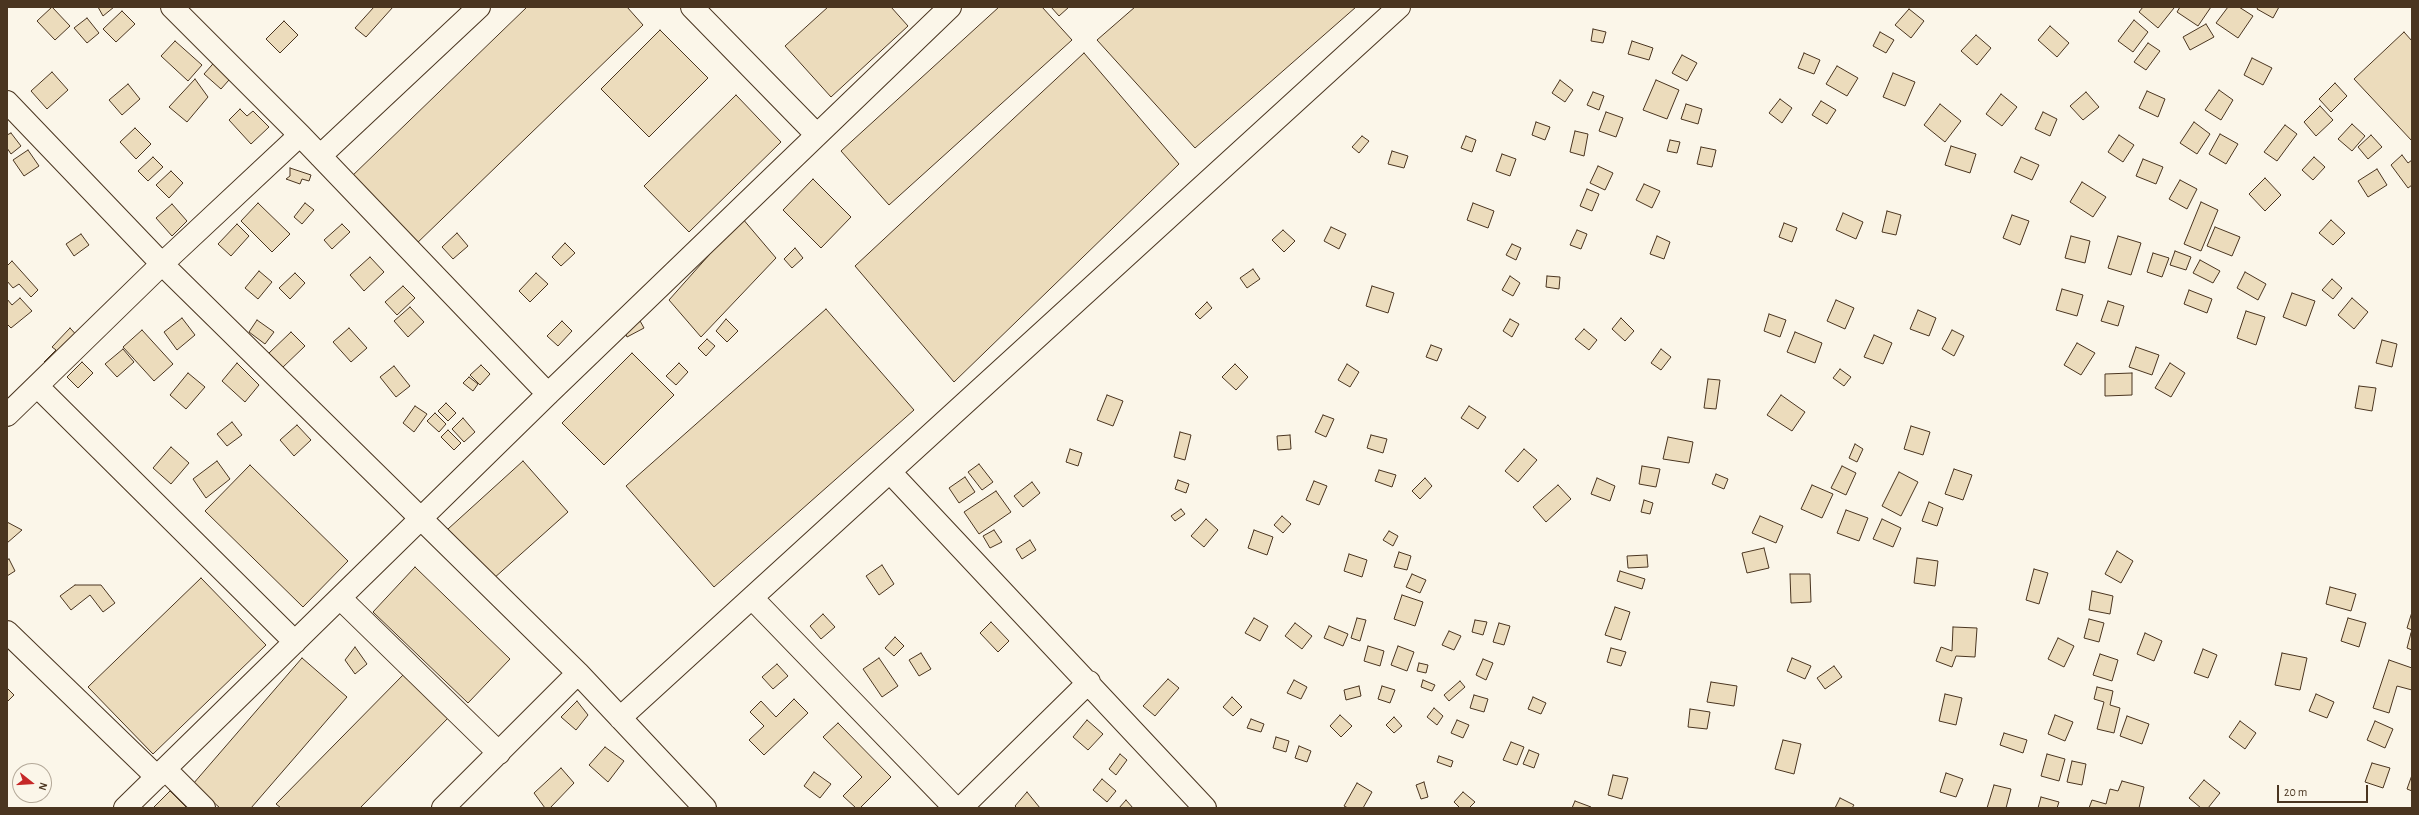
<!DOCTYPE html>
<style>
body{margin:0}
#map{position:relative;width:2419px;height:815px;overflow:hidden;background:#fbf6e9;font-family:"Alegreya Sans",sans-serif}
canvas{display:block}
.frame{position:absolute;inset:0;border:8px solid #4a3520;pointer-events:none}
.north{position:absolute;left:12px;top:763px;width:40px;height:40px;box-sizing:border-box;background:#fbf6e9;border:1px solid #b4a999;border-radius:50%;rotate:107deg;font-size:11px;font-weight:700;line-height:16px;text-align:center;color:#4a3520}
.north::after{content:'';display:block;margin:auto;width:14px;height:18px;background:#c62828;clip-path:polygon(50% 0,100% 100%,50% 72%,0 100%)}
.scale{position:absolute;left:2277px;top:785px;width:91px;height:18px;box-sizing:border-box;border:2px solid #4a3520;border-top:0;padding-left:5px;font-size:12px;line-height:14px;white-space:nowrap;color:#4a3520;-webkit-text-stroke:3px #fbf6e9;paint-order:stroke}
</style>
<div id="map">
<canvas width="2419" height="815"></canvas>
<div class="frame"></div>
<div class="north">N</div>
<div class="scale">20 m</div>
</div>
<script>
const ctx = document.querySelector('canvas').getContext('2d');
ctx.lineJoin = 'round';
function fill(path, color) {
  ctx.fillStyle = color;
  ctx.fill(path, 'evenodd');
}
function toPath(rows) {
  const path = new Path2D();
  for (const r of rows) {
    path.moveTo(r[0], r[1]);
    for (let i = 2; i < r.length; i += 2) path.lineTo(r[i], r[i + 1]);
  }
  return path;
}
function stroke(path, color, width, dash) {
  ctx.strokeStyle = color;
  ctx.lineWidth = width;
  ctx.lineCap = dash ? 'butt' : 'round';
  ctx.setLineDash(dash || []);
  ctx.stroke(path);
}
const building = toPath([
 [52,7,70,26,55,40,37,21,52,7],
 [98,7,114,7,103,16,98,7],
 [374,7,393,7,366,37,355,28,374,7],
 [527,7,627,7,643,25,414,246,350,178,527,7],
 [828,7,891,7,908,26,831,97,785,46,828,7],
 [999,7,1042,7,1072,40,889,205,841,151,999,7],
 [1051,7,1069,7,1059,16,1051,7],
 [1135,7,1356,7,1195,148,1097,40,1135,7],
 [2143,7,2173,7,2174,8,2158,28,2139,12,2143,7],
 [2180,7,2211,7,2198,26,2177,12,2180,7],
 [2228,7,2239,7,2253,16,2238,38,2216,23,2228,7],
 [2258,7,2279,7,2273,18,2257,9,2258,7],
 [1909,9,1924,21,1911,38,1895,25,1909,9],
 [122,11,135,24,116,42,103,29,122,11],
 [87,18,99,33,87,43,74,28,87,18],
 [2134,20,2148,32,2133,52,2118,41,2134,20],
 [284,21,298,35,280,53,266,39,284,21],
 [2206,24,2214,37,2190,50,2183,37,2206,24],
 [2050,26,2069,43,2057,57,2038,40,2050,26],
 [1593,29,1606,32,1603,43,1591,41,1593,29],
 [660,30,708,78,649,137,601,89,660,30],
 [1880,32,1894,40,1886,53,1873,46,1880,32],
 [2404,32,2412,41,2412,141,2354,79,2404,32],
 [1976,35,1991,48,1977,65,1961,51,1976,35],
 [175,41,202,65,188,81,161,56,175,41],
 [1632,41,1653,48,1649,60,1628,54,1632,41],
 [2148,43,2160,51,2146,70,2134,62,2148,43],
 [1084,53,1179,164,954,382,855,266,1084,53],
 [1804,53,1820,60,1814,74,1798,68,1804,53],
 [1682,55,1697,63,1687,81,1672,73,1682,55],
 [219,57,236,72,221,89,204,74,219,57],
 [2252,58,2272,68,2263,85,2244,75,2252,58],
 [1837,66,1858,78,1847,96,1826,84,1837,66],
 [52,72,68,90,47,109,31,91,52,72],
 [1893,73,1915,82,1905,106,1883,97,1893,73],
 [195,79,208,97,187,122,169,107,195,79],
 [1560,80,1573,90,1565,102,1552,93,1560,80],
 [1656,80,1679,90,1667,119,1643,110,1656,80],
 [2335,83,2347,96,2331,112,2319,99,2335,83],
 [128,84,140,99,122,115,109,100,128,84],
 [2219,90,2233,100,2221,120,2205,110,2219,90],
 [2147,91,2165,99,2158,117,2139,108,2147,91],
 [1593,92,1604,96,1599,110,1587,105,1593,92],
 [2086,92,2099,107,2083,120,2070,106,2086,92],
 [2001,94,2017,107,2002,126,1986,114,2001,94],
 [736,95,781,142,689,232,644,186,736,95],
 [1780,99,1792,108,1782,123,1769,113,1780,99],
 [1821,101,1836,110,1827,124,1812,115,1821,101],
 [1686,104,1702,109,1698,124,1681,119,1686,104],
 [1940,104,1961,121,1945,142,1924,125,1940,104],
 [2320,106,2333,120,2316,136,2304,122,2320,106],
 [240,109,247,116,253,111,269,127,251,144,229,120,240,109],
 [1606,112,1623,118,1616,137,1599,131,1606,112],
 [2043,112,2057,119,2050,136,2035,129,2043,112],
 [1536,122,1550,127,1545,140,1532,135,1536,122],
 [2194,122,2210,134,2197,154,2180,143,2194,122],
 [2352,124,2365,136,2352,151,2338,139,2352,124],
 [2285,125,2297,134,2277,161,2264,152,2285,125],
 [135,128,151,144,136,159,120,142,135,128],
 [1575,131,1588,134,1584,156,1570,152,1575,131],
 [11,133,21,146,11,154,7,148,7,135,11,133],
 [2220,134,2238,144,2226,164,2209,154,2220,134],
 [2119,135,2134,145,2123,162,2108,152,2119,135],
 [2371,135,2382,147,2368,159,2358,147,2371,135],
 [1362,136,1369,141,1359,153,1352,147,1362,136],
 [1466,136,1476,140,1472,152,1461,148,1466,136],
 [1670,140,1680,142,1677,153,1667,151,1670,140],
 [1951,146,1976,154,1970,173,1945,165,1951,146],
 [1701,147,1716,150,1712,167,1697,164,1701,147],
 [28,150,39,166,24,176,13,160,28,150],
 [1392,151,1408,156,1404,168,1388,164,1392,151],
 [1502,154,1516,159,1510,176,1496,171,1502,154],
 [2402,155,2408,163,2412,160,2412,185,2408,188,2391,165,2402,155],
 [153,157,163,167,148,181,138,171,153,157],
 [2021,157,2039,165,2032,180,2014,172,2021,157],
 [2314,157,2325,167,2313,180,2302,170,2314,157],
 [2143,159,2163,167,2156,184,2136,176,2143,159],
 [1598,166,1613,173,1605,190,1590,183,1598,166],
 [290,168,311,175,309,181,302,179,300,184,286,179,290,176,290,168],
 [2377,169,2387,185,2368,197,2358,181,2377,169],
 [171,171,183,183,169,198,156,185,171,171],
 [2265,178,2281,195,2265,211,2249,194,2265,178],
 [813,179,851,217,821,248,783,210,813,179],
 [2180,180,2197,189,2187,209,2169,199,2180,180],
 [2082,182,2106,197,2093,217,2070,202,2082,182],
 [1644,184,1660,191,1652,208,1636,200,1644,184],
 [1587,189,1599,194,1592,211,1580,206,1587,189],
 [2201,202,2218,210,2201,251,2184,244,2201,202],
 [258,203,290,234,272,252,241,221,258,203],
 [305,203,314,210,302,224,294,217,305,203],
 [1473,203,1494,211,1488,228,1467,220,1473,203],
 [172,204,187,221,172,236,156,218,172,204],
 [1887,211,1901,215,1896,235,1882,232,1887,211],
 [1843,213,1863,222,1856,239,1836,230,1843,213],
 [2012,215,2029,221,2020,245,2003,238,2012,215],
 [742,218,776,258,701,337,669,300,742,218],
 [2331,220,2345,233,2333,245,2319,233,2331,220],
 [1784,223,1797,228,1792,242,1779,237,1784,223],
 [237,224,249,236,231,256,218,244,237,224],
 [342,224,350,232,332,249,324,240,342,224],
 [1331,227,1346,234,1339,249,1324,241,1331,227],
 [2215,227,2240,237,2232,256,2207,246,2215,227],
 [1283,230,1295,241,1284,252,1272,240,1283,230],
 [1577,230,1587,234,1581,249,1570,245,1577,230],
 [457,233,468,246,453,259,442,247,457,233],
 [81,234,89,245,74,256,66,244,81,234],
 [1657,236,1670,242,1664,259,1650,254,1657,236],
 [2071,236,2090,241,2085,263,2065,258,2071,236],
 [2118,236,2141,243,2131,275,2108,268,2118,236],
 [565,243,575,253,561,266,552,257,565,243],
 [1512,244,1521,248,1516,260,1506,255,1512,244],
 [795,248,803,258,792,268,784,259,795,248],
 [2175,251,2191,257,2186,270,2170,265,2175,251],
 [2153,253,2169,258,2162,277,2147,272,2153,253],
 [370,257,384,272,364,291,350,275,370,257],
 [2200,260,2220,271,2213,283,2193,273,2200,260],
 [12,261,38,290,31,297,19,284,13,288,7,281,7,266,12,261],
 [1253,269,1260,279,1247,288,1240,278,1253,269],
 [259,271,272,282,258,299,245,288,259,271],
 [2245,272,2266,284,2258,300,2237,288,2245,272],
 [295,273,305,283,290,299,279,288,295,273],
 [536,273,548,284,530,302,519,291,536,273],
 [1510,276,1520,283,1513,296,1502,290,1510,276],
 [1547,276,1560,277,1559,289,1546,287,1547,276],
 [2332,279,2342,288,2333,299,2322,290,2332,279],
 [403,286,415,298,397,315,385,302,403,286],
 [1372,286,1394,293,1388,313,1366,306,1372,286],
 [2062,289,2083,295,2077,316,2056,310,2062,289],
 [2189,290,2212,299,2207,313,2184,304,2189,290],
 [2292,293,2315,301,2306,326,2283,317,2292,293],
 [20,298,32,311,11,328,7,324,7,299,12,305,20,298],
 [2352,298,2368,312,2354,329,2338,315,2352,298],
 [1836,300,1854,308,1845,329,1827,321,1836,300],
 [2108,301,2124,306,2118,326,2101,321,2108,301],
 [1207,302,1212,308,1200,319,1195,314,1207,302],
 [410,307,424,322,408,337,394,321,410,307],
 [826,309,914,410,714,587,626,486,826,309],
 [1918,310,1936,318,1929,336,1910,329,1918,310],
 [2246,311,2265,317,2256,345,2237,338,2246,311],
 [1769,314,1786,320,1780,337,1764,331,1769,314],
 [182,318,195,335,177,350,164,332,182,318],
 [1621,318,1634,331,1625,341,1612,329,1621,318],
 [639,319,644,328,627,337,623,327,639,319],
 [726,319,738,331,727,342,716,331,726,319],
 [1510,319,1519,324,1512,337,1503,331,1510,319],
 [257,320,274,332,265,344,249,332,257,320],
 [562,321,572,331,558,346,547,336,562,321],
 [70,328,81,340,52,370,44,362,56,350,52,347,70,328],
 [349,328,367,348,351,362,333,342,349,328],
 [1584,329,1597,340,1589,350,1575,339,1584,329],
 [142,330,173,364,154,381,123,347,142,330],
 [1952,330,1964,336,1954,356,1942,349,1952,330],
 [291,332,305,346,282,368,269,353,291,332],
 [1795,332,1822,343,1815,363,1787,352,1795,332],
 [1874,335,1892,343,1883,364,1864,357,1874,335],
 [707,339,715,346,706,356,698,348,707,339],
 [2382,340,2397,344,2392,367,2376,363,2382,340],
 [2077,343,2095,353,2081,375,2064,365,2077,343],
 [1431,345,1442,349,1437,361,1426,357,1431,345],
 [2136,347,2159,355,2152,375,2129,367,2136,347],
 [123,349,134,362,117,377,105,364,123,349],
 [1661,349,1671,357,1661,370,1651,363,1661,349],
 [632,353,674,395,604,465,562,423,632,353],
 [82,362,93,373,78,388,67,377,82,362],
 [237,363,259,385,245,402,222,381,237,363],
 [679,363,688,372,676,385,666,376,679,363],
 [2170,363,2185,373,2171,397,2155,388,2170,363],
 [1235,364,1248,377,1236,390,1222,377,1235,364],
 [1347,364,1359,372,1350,387,1338,380,1347,364],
 [481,365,490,374,480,385,470,375,481,365],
 [394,366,410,386,396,397,380,377,394,366],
 [1840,369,1851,377,1844,386,1833,378,1840,369],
 [188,373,205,387,186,409,170,395,188,373],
 [2132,373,2132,395,2105,396,2105,374,2132,373],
 [469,377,478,384,473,391,463,383,469,377],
 [1708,379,1720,380,1716,409,1704,408,1708,379],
 [2359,386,2376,388,2372,411,2355,408,2359,386],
 [1107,395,1123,401,1113,426,1097,420,1107,395],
 [1781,395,1805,412,1792,431,1767,415,1781,395],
 [446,403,456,413,448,421,438,411,446,403],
 [415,406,427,414,414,432,403,423,415,406],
 [1469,406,1486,417,1478,429,1461,418,1469,406],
 [435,413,446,424,439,432,427,421,435,413],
 [1323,415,1334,419,1326,437,1315,432,1323,415],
 [463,418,475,432,464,442,452,429,463,418],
 [232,422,242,435,227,446,217,434,232,422],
 [297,425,311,440,294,456,280,440,297,425],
 [1911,426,1930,432,1923,455,1904,449,1911,426],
 [448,430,461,443,454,450,441,437,448,430],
 [1180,432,1191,435,1185,460,1174,457,1180,432],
 [1290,435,1291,449,1278,450,1277,436,1290,435],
 [1371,435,1387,439,1383,453,1367,448,1371,435],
 [1668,437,1693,442,1689,463,1663,459,1668,437],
 [1855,444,1863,449,1857,462,1849,458,1855,444],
 [171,447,189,463,171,484,153,468,171,447],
 [1070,449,1082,453,1078,466,1066,462,1070,449],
 [1524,449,1537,460,1518,482,1505,471,1524,449],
 [217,461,230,479,206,498,193,479,217,461],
 [523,461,568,512,493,579,448,529,523,461],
 [979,464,993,482,982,490,968,472,979,464],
 [250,465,348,561,303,607,205,511,250,465],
 [1642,466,1660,469,1656,487,1639,484,1642,466],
 [1842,466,1856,473,1846,495,1831,488,1842,466],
 [1954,469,1972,475,1963,500,1945,494,1954,469],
 [1379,470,1396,475,1392,487,1375,481,1379,470],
 [1899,472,1918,482,1901,516,1882,506,1899,472],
 [1716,474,1728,479,1724,489,1712,484,1716,474],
 [965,477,975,492,959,503,949,488,965,477],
 [1425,478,1432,486,1420,499,1412,491,1425,478],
 [1597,478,1615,486,1610,501,1591,494,1597,478],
 [1178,480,1189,484,1186,493,1175,489,1178,480],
 [1314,481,1327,486,1319,505,1306,500,1314,481],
 [1032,482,1040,493,1023,507,1014,496,1032,482],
 [1558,485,1571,499,1546,522,1533,507,1558,485],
 [1812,485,1833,494,1822,518,1801,509,1812,485],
 [996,491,1011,512,979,534,964,512,996,491],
 [1644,500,1653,503,1650,514,1641,512,1644,500],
 [1929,502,1943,508,1937,526,1922,521,1929,502],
 [1181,509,1185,514,1175,521,1171,516,1181,509],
 [1846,510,1868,518,1859,541,1837,533,1846,510],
 [1282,516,1291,524,1283,533,1274,525,1282,516],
 [1760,516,1783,526,1776,543,1752,533,1760,516],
 [1206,519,1218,530,1204,547,1191,536,1206,519],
 [1882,519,1901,528,1893,547,1873,539,1882,519],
 [7,522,22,530,7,543,7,522],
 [994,530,1002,542,990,548,983,536,994,530],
 [1254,530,1273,537,1267,555,1248,548,1254,530],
 [1389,531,1398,536,1393,546,1383,540,1389,531],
 [1030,540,1036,550,1022,559,1016,549,1030,540],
 [1764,548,1769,568,1747,573,1742,553,1764,548],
 [2117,551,2133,561,2121,583,2105,574,2117,551],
 [1399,552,1411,556,1407,570,1394,567,1399,552],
 [1349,554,1367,560,1362,577,1344,571,1349,554],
 [1647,555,1648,567,1628,568,1627,556,1647,555],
 [1917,558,1938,561,1935,586,1914,583,1917,558],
 [9,559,15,571,7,576,7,560,9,559],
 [882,565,894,584,879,595,866,576,882,565],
 [415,567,510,659,468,703,373,612,415,567],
 [2034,569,2048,573,2039,604,2026,600,2034,569],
 [1620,571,1645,579,1642,589,1617,581,1620,571],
 [1412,574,1426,580,1420,593,1406,587,1412,574],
 [1790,574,1810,574,1811,602,1791,603,1790,574],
 [201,578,266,645,153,754,88,687,201,578],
 [75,585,101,585,115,603,103,612,90,595,71,610,60,596,75,585],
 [2330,587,2356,594,2351,611,2326,604,2330,587],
 [2092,591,2113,596,2110,614,2089,610,2092,591],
 [1402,595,1423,602,1415,626,1394,619,1402,595],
 [1615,607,1630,612,1621,640,1605,635,1615,607],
 [2412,612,2412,630,2407,628,2412,612],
 [823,614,835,627,821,639,810,626,823,614],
 [1254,618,1268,626,1260,641,1245,633,1254,618],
 [1357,618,1366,620,1360,641,1351,638,1357,618],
 [2348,618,2366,623,2359,647,2341,641,2348,618],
 [2089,619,2104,623,2099,642,2084,638,2089,619],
 [1475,620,1487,622,1483,635,1472,632,1475,620],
 [991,622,1009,641,998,652,980,633,991,622],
 [1295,623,1312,636,1302,649,1285,636,1295,623],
 [1499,623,1510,626,1504,645,1493,642,1499,623],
 [1329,626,1348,634,1343,646,1324,638,1329,626],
 [1953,627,1977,628,1975,657,1956,656,1952,667,1936,661,1941,647,1952,651,1953,627],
 [1449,631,1461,636,1454,650,1442,645,1449,631],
 [2145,633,2162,641,2154,661,2137,654,2145,633],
 [2411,633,2412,633,2412,650,2407,648,2411,633],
 [895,637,904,646,894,656,885,648,895,637],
 [2058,638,2074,646,2064,667,2048,659,2058,638],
 [1368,646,1384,651,1380,666,1364,661,1368,646],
 [1398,646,1414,652,1407,671,1391,665,1398,646],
 [355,647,367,664,355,674,345,660,355,647],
 [1611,648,1626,652,1621,666,1607,662,1611,648],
 [2203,649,2217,655,2208,678,2194,673,2203,649],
 [921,653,931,669,919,676,909,660,921,653],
 [2282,653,2307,658,2300,690,2275,685,2282,653],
 [2100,654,2118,660,2112,681,2093,675,2100,654],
 [302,658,347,697,251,808,220,808,193,784,302,658],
 [879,658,898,686,882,697,863,669,879,658],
 [1792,658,1811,666,1805,679,1787,671,1792,658],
 [1483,659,1493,663,1486,680,1476,675,1483,659],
 [2389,660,2412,668,2412,690,2397,686,2389,713,2373,708,2389,660],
 [1419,663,1428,665,1426,673,1417,671,1419,663],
 [777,664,788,676,773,689,762,677,777,664],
 [1834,666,1842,677,1825,689,1817,678,1834,666],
 [405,673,449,717,360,808,281,808,276,804,405,673],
 [1168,679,1179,688,1155,716,1143,706,1168,679],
 [1294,680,1307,687,1301,699,1287,693,1294,680],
 [1423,680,1435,685,1432,691,1421,687,1423,680],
 [1460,681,1465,687,1449,701,1444,695,1460,681],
 [1711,682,1737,686,1734,706,1707,702,1711,682],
 [1359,686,1361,696,1346,700,1344,690,1359,686],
 [1382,686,1395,690,1390,703,1378,699,1382,686],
 [2097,687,2113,691,2110,705,2120,708,2114,733,2097,729,2104,702,2094,699,2097,687],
 [7,688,14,695,7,702,7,688],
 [1945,694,1962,698,1956,725,1939,721,1945,694],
 [2316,694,2334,702,2327,718,2309,711,2316,694],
 [1474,695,1488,699,1484,712,1470,708,1474,695],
 [1232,697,1242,707,1233,716,1223,707,1232,697],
 [1533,697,1546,703,1541,714,1528,709,1533,697],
 [794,699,808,713,764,755,749,740,764,726,750,712,761,701,776,717,794,699],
 [577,701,588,715,576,730,561,717,577,701],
 [1434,708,1443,716,1437,725,1427,717,1434,708],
 [1690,709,1710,712,1707,729,1688,727,1690,709],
 [1340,715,1352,726,1341,737,1330,726,1340,715],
 [2055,715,2073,722,2065,741,2048,734,2055,715],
 [2127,716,2149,724,2142,744,2120,736,2127,716],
 [1394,717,1402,726,1394,733,1386,725,1394,717],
 [1251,719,1264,724,1261,732,1247,728,1251,719],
 [1087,720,1103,734,1088,750,1073,737,1087,720],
 [1457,720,1469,725,1463,738,1451,733,1457,720],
 [2240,721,2256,733,2245,749,2229,737,2240,721],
 [2375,721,2393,729,2385,748,2367,740,2375,721],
 [838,723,891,777,860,808,856,808,843,796,862,777,823,737,838,723],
 [2004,733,2027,740,2023,753,2000,745,2004,733],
 [1276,737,1289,741,1286,752,1273,748,1276,737],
 [1783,740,1801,744,1794,774,1775,769,1783,740],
 [1511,742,1524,747,1517,765,1503,760,1511,742],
 [1299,746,1311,751,1307,762,1295,758,1299,746],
 [605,747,624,761,608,782,589,765,605,747],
 [1529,750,1539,754,1534,768,1523,764,1529,750],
 [1120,754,1127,760,1116,775,1109,769,1120,754],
 [2047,754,2065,759,2059,781,2041,776,2047,754],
 [1439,756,1453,761,1451,767,1437,762,1439,756],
 [2072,761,2086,764,2082,785,2067,782,2072,761],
 [2372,763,2390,768,2383,788,2365,782,2372,763],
 [561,768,574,783,550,808,545,808,534,793,561,768],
 [814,772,831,784,820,798,804,786,814,772],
 [1946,773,1963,779,1956,797,1940,792,1946,773],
 [1613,775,1628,778,1622,799,1608,795,1613,775],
 [2412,775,2412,791,2407,789,2412,775],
 [1102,779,1116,791,1107,802,1093,790,1102,779],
 [2204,780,2220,793,2208,808,2201,808,2189,798,2204,780],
 [2122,781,2144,787,2139,808,2089,808,2092,800,2106,804,2110,789,2118,791,2122,781],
 [1424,782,1428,797,1421,799,1416,785,1424,782],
 [1357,783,1372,792,1363,808,1348,808,1344,806,1357,783],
 [1994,785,2011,789,2006,808,1987,808,1994,785],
 [170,791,187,808,153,808,170,791],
 [1027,792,1040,808,1017,808,1015,806,1027,792],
 [1463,792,1475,802,1469,808,1460,808,1454,802,1463,792],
 [2041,797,2059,802,2057,808,2038,808,2041,797],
 [1840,798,1854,805,1852,808,1835,808,1840,798],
 [1126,800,1133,808,1119,808,1126,800],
 [1575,801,1591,807,1591,808,1572,808,1575,801]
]);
fill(building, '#ecdcbc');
stroke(building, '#4a3520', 1);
const minor = toPath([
 [172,7,300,135,548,394],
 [692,7,817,135],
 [7,102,162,264,578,673,705,808],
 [320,156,479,7],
 [37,386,295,642],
 [7,415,162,264,300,135],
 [890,472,1205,808],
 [340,598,499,753],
 [752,598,955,808],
 [7,632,157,777],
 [620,718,1399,7],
 [165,769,204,808],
 [125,808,548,394,950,7],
 [443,808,578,673],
 [961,808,1089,682]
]);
stroke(minor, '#4a3520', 24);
stroke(minor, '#fbf6e9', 22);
</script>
